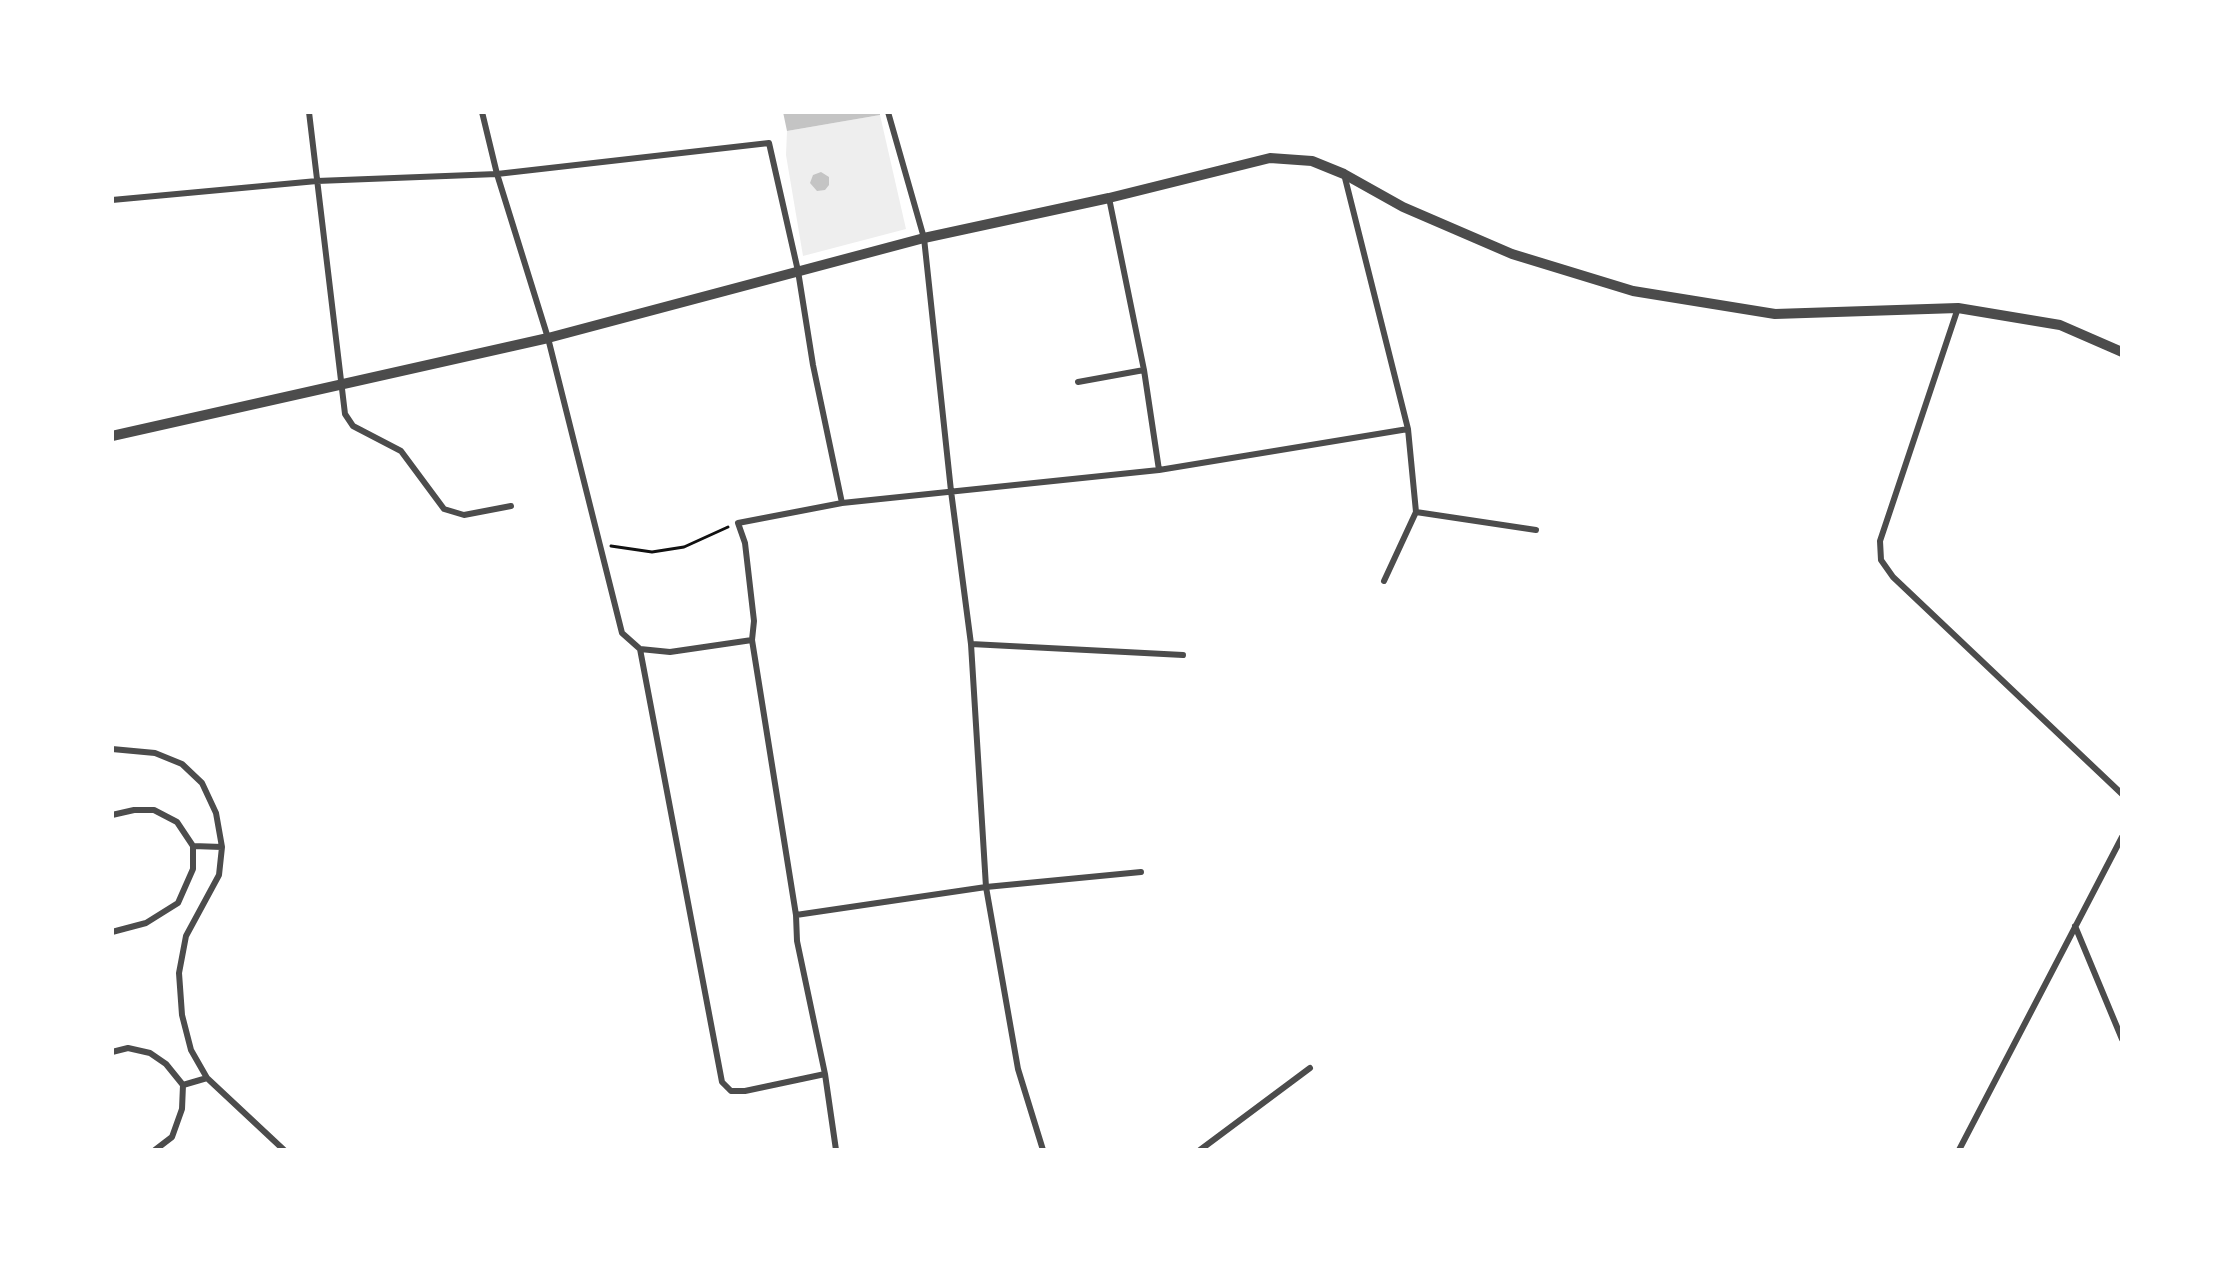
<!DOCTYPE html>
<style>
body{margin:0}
#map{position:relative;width:2234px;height:1262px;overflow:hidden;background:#fff;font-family:Rubik,sans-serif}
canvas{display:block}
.frame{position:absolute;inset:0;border:114px solid #fff;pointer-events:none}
</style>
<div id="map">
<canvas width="2234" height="1262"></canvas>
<div class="frame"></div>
</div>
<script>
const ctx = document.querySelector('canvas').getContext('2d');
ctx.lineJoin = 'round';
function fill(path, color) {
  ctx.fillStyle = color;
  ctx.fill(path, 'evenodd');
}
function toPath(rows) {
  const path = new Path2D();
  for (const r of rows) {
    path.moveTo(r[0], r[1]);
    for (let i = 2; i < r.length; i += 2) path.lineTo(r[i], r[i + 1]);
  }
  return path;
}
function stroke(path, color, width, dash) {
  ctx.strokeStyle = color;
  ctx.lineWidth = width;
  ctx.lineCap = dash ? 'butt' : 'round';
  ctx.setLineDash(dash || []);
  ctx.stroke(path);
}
fill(toPath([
 [880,115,906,229,803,256,786,155,787,131]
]), '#eee');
fill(toPath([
 [783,112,880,112,880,115,787,131],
 [821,172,829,177,829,185,825,190,817,191,810,183,813,175]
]), '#c4c4c4');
stroke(toPath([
 [611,546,652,552,684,547,728,527]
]), '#111', 3);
stroke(toPath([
 [309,112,345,414,353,426,401,451,444,509,464,515,511,506],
 [482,112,497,174,548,338,622,633,640,649,670,652,752,640],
 [888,112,924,238,951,491,971,644,986,887,1018,1069,1043,1150],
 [1344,174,1408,429,1416,512,1384,581],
 [1109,198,1144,370,1159,470],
 [112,200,317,181,497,174,769,143,798,271,813,365,842,503],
 [1958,308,1880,541,1881,560,1893,577,2122,794],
 [1078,382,1144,370],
 [1416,512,1536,530],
 [971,644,1183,655],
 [640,649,722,1082,731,1091,745,1091,825,1074],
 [112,749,155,753,182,764,202,783,216,813,222,847,219,875,186,936,179,973,182,1015,191,1050,207,1078,284,1150],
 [112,815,134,810,154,810,177,822,193,846,222,847],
 [796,915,986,887,1141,872],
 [2075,926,2122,1039],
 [112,932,146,923,178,903,193,869,193,846],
 [112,1052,128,1048,150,1053,166,1064,183,1085,207,1078],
 [155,1150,172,1137,182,1109,183,1085],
 [836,1150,825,1074,797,941,796,915,752,640,754,621,745,543,738,523,842,503,1159,470,1408,429],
 [1200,1150,1310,1068],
 [1959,1150,2122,837]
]), '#4c4c4c', 6);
stroke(toPath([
 [112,436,548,338,924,238,1109,198,1270,158,1312,161,1344,174,1403,207,1512,254,1633,291,1775,314,1958,308,2060,325,2122,352]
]), '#4c4c4c', 10);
</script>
